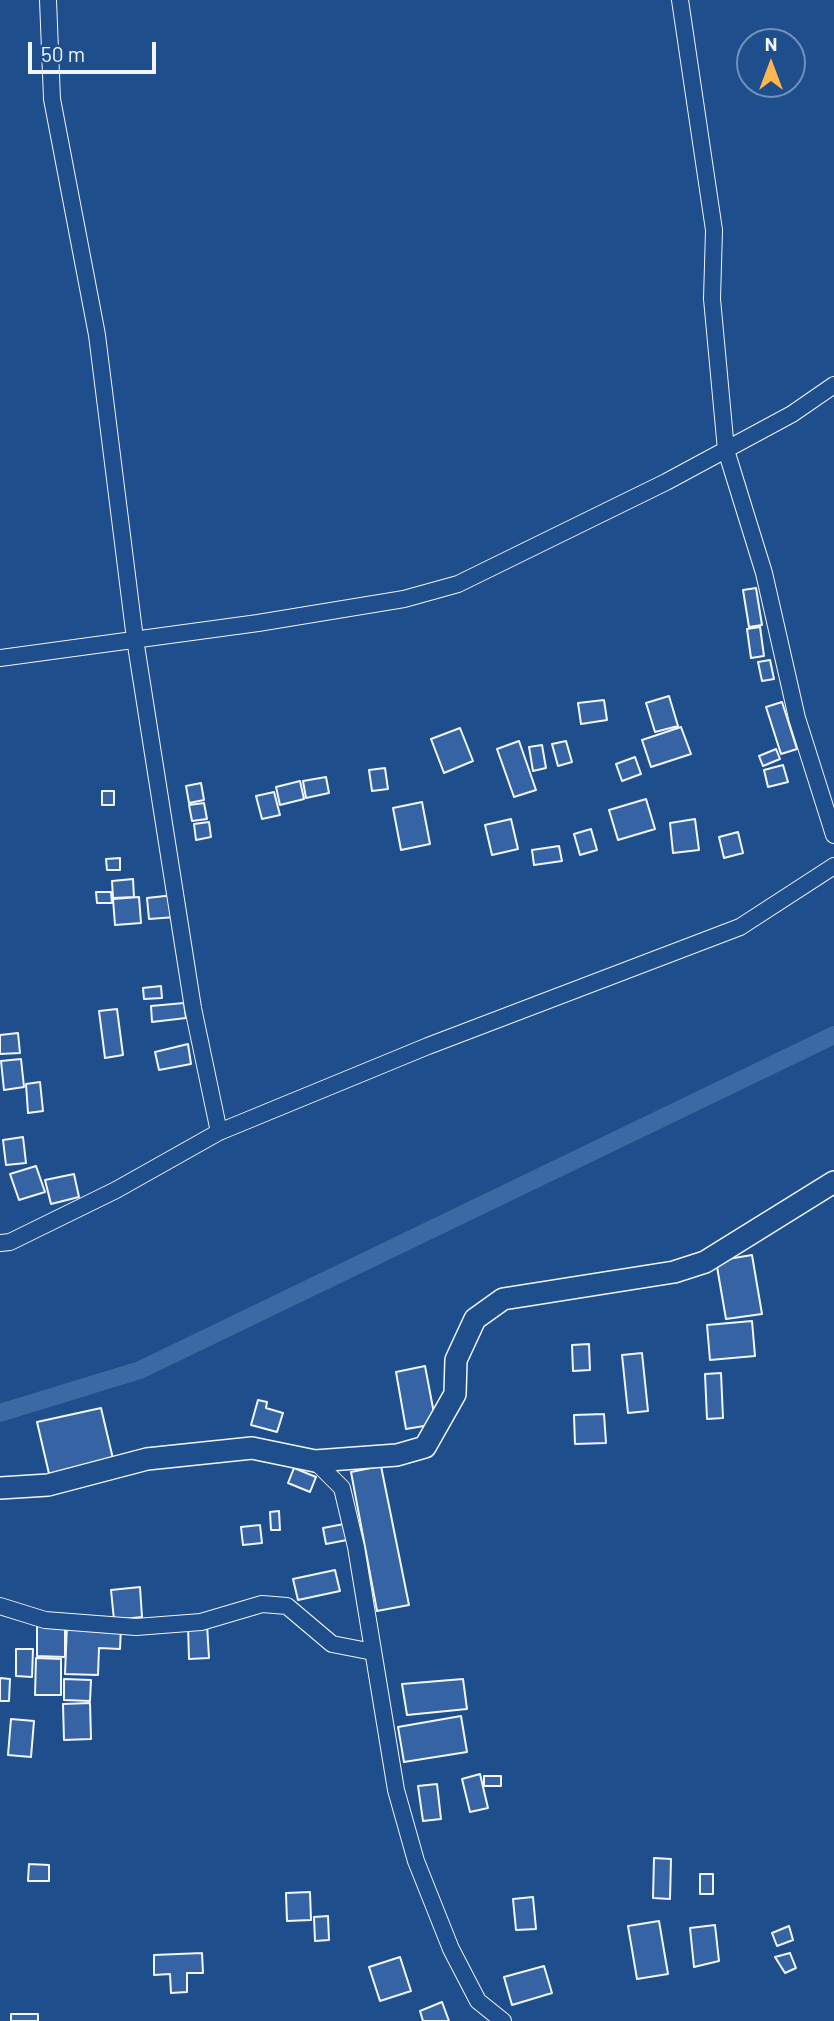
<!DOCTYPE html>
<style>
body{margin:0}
#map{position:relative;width:834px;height:2021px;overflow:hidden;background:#1f4e8c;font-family:Barlow,sans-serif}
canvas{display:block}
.north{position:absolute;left:736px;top:28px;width:70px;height:70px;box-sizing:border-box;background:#1f4e8c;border:2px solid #7391ba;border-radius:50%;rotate:0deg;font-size:19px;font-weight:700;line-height:28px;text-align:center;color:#f2f6ff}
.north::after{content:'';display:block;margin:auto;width:24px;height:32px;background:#ffb74d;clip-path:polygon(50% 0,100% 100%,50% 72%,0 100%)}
.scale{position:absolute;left:28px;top:42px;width:128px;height:32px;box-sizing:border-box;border:4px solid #f2f6ff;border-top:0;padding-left:9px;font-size:21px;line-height:24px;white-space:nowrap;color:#f2f6ff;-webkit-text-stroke:5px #1f4e8c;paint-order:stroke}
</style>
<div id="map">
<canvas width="834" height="2021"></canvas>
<div class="north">N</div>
<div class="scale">50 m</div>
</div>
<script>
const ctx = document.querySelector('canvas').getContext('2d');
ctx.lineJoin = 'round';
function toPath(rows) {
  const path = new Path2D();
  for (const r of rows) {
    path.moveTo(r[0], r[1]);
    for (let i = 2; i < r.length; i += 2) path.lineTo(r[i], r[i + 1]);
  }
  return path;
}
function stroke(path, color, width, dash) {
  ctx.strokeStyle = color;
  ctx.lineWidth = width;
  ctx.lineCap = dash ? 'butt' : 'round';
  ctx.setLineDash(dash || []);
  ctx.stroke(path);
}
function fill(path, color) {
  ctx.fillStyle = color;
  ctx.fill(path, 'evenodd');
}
stroke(toPath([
 [0,1413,140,1370,834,1035]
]), '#3b69a3', 18);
const building = toPath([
 [756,588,762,625,749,627,743,590,756,588],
 [760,627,764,656,751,658,747,629,760,627],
 [770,660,774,679,762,681,758,662,770,660],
 [669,696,678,726,655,732,646,703,669,696],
 [604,700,607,720,581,724,578,703,604,700],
 [782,702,797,749,781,754,766,707,782,702],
 [681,727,691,754,651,767,642,740,681,727],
 [460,728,473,761,444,773,431,739,460,728],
 [519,741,536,790,514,797,497,749,519,741],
 [566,741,572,762,558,766,552,744,566,741],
 [542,745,546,768,533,771,529,747,542,745],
 [776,749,780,759,763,766,759,756,776,749],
 [635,757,641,774,622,781,616,764,635,757],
 [783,765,788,782,768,787,764,770,783,765],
 [385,768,388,789,372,791,369,770,385,768],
 [326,777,329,793,306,798,303,781,326,777],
 [300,781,304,799,280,805,276,787,300,781],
 [201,783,204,800,189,803,186,786,201,783],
 [102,791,114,791,114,805,102,805,102,791],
 [274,792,280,815,262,819,256,796,274,792],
 [646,799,655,829,618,840,609,810,646,799],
 [422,802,430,844,401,850,393,808,422,802],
 [204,803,207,819,192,821,189,805,204,803],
 [511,819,518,849,492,855,485,825,511,819],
 [695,819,699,850,673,853,670,823,695,819],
 [209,822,211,837,196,840,194,824,209,822],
 [591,829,597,850,580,855,574,834,591,829],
 [738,832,743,853,724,858,719,837,738,832],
 [559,846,562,861,534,865,532,850,559,846],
 [120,858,120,870,107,870,106,859,120,858],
 [133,879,134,897,113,898,112,881,133,879],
 [96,892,111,892,112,903,97,903,96,892],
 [174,895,176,917,149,919,147,898,174,895],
 [139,897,141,923,115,925,113,899,139,897],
 [161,986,162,998,144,999,143,988,161,986],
 [184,1003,186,1018,152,1022,151,1006,184,1003],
 [117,1009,123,1055,105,1058,99,1011,117,1009],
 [18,1033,20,1053,0,1054,0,1035,18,1033],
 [188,1044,191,1064,159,1070,155,1052,188,1044],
 [21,1059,24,1087,4,1090,1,1061,21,1059],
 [40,1082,43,1111,28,1113,26,1084,40,1082],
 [23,1137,26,1163,6,1165,3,1140,23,1137],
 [36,1166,45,1192,19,1200,10,1174,36,1166],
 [74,1174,79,1197,51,1204,45,1180,74,1174],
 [752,1255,762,1314,726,1319,716,1261,752,1255],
 [752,1321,755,1356,710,1360,707,1325,752,1321],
 [589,1344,590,1370,573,1371,572,1345,589,1344],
 [642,1353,648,1411,628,1413,622,1355,642,1353],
 [425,1366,436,1424,406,1429,396,1372,425,1366],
 [721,1373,723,1418,707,1419,705,1374,721,1373],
 [258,1400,267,1402,266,1408,283,1413,277,1432,251,1425,258,1400],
 [101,1408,114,1463,50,1478,37,1422,101,1408],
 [604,1414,606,1443,575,1444,574,1415,604,1414],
 [381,1466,409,1605,377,1611,351,1472,381,1466],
 [294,1468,316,1477,310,1492,288,1483,294,1468],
 [279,1511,280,1530,271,1530,270,1512,279,1511],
 [344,1524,347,1540,326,1544,323,1528,344,1524],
 [260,1525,262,1543,243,1545,241,1527,260,1525],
 [335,1570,340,1591,298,1600,293,1579,335,1570],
 [140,1587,142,1617,114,1620,111,1590,140,1587],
 [37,1622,65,1623,65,1657,37,1656,37,1622],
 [207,1624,209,1658,189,1659,188,1625,207,1624],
 [67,1625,121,1627,120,1649,99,1648,98,1675,65,1674,67,1625],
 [16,1649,33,1649,32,1677,16,1676,16,1649],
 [36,1658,61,1659,61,1695,35,1695,36,1658],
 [0,1678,10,1679,9,1701,0,1701,0,1678],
 [64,1679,91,1680,90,1701,64,1700,64,1679],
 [463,1679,467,1709,407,1715,402,1684,463,1679],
 [90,1703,91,1739,64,1740,63,1704,90,1703],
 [461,1716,467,1752,404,1762,398,1727,461,1716],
 [11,1719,34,1721,31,1757,8,1755,11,1719],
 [480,1774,488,1808,470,1812,462,1779,480,1774],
 [484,1776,501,1776,501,1786,484,1786,484,1776],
 [437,1784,441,1819,423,1821,418,1786,437,1784],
 [654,1858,671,1859,670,1899,653,1898,654,1858],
 [29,1864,49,1865,49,1881,28,1881,29,1864],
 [700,1874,713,1874,713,1894,700,1894,700,1874],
 [310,1892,311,1920,287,1921,286,1893,310,1892],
 [533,1897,536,1929,516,1930,513,1899,533,1897],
 [328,1916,329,1940,315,1941,314,1917,328,1916],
 [659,1921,668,1974,637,1979,628,1926,659,1921],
 [715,1925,719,1961,694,1967,690,1928,715,1925],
 [789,1926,793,1940,777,1946,772,1933,789,1926],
 [202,1953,203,1973,187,1973,187,1992,171,1993,170,1974,154,1975,154,1955,202,1953],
 [790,1953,796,1968,785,1973,775,1957,790,1953],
 [400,1957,411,1991,380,2001,369,1967,400,1957],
 [544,1966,552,1993,512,2005,504,1977,544,1966],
 [442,2002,449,2021,423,2021,420,2011,442,2002],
 [11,2014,38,2014,38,2021,11,2021,11,2014]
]);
fill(building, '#3563a3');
stroke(building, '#f2f6ff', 2);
const street = toPath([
 [48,0,52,99,97,335,135,639,193,1008,219,1132],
 [680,0,714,230,712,299,726,450,764,573,797,718,834,835],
 [0,658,258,623,404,599,458,584,666,482,792,414,834,385],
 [0,1243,10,1242,116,1190,219,1132,428,1046,740,927,834,866],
 [315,1461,342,1488,356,1547,396,1790,416,1861,451,1949,478,2001,503,2021],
 [0,1606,45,1620,136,1627,201,1622,262,1604,287,1606,332,1644,373,1652]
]);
const secondary = toPath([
 [0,1488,48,1485,147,1459,252,1448,315,1461,397,1455,425,1447,455,1394,456,1360,475,1319,503,1299,674,1272,705,1262,834,1182]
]);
stroke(street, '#f2f6ff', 18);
stroke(secondary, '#f2f6ff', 24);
stroke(street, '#1f4e8c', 16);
stroke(secondary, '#1f4e8c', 21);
</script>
